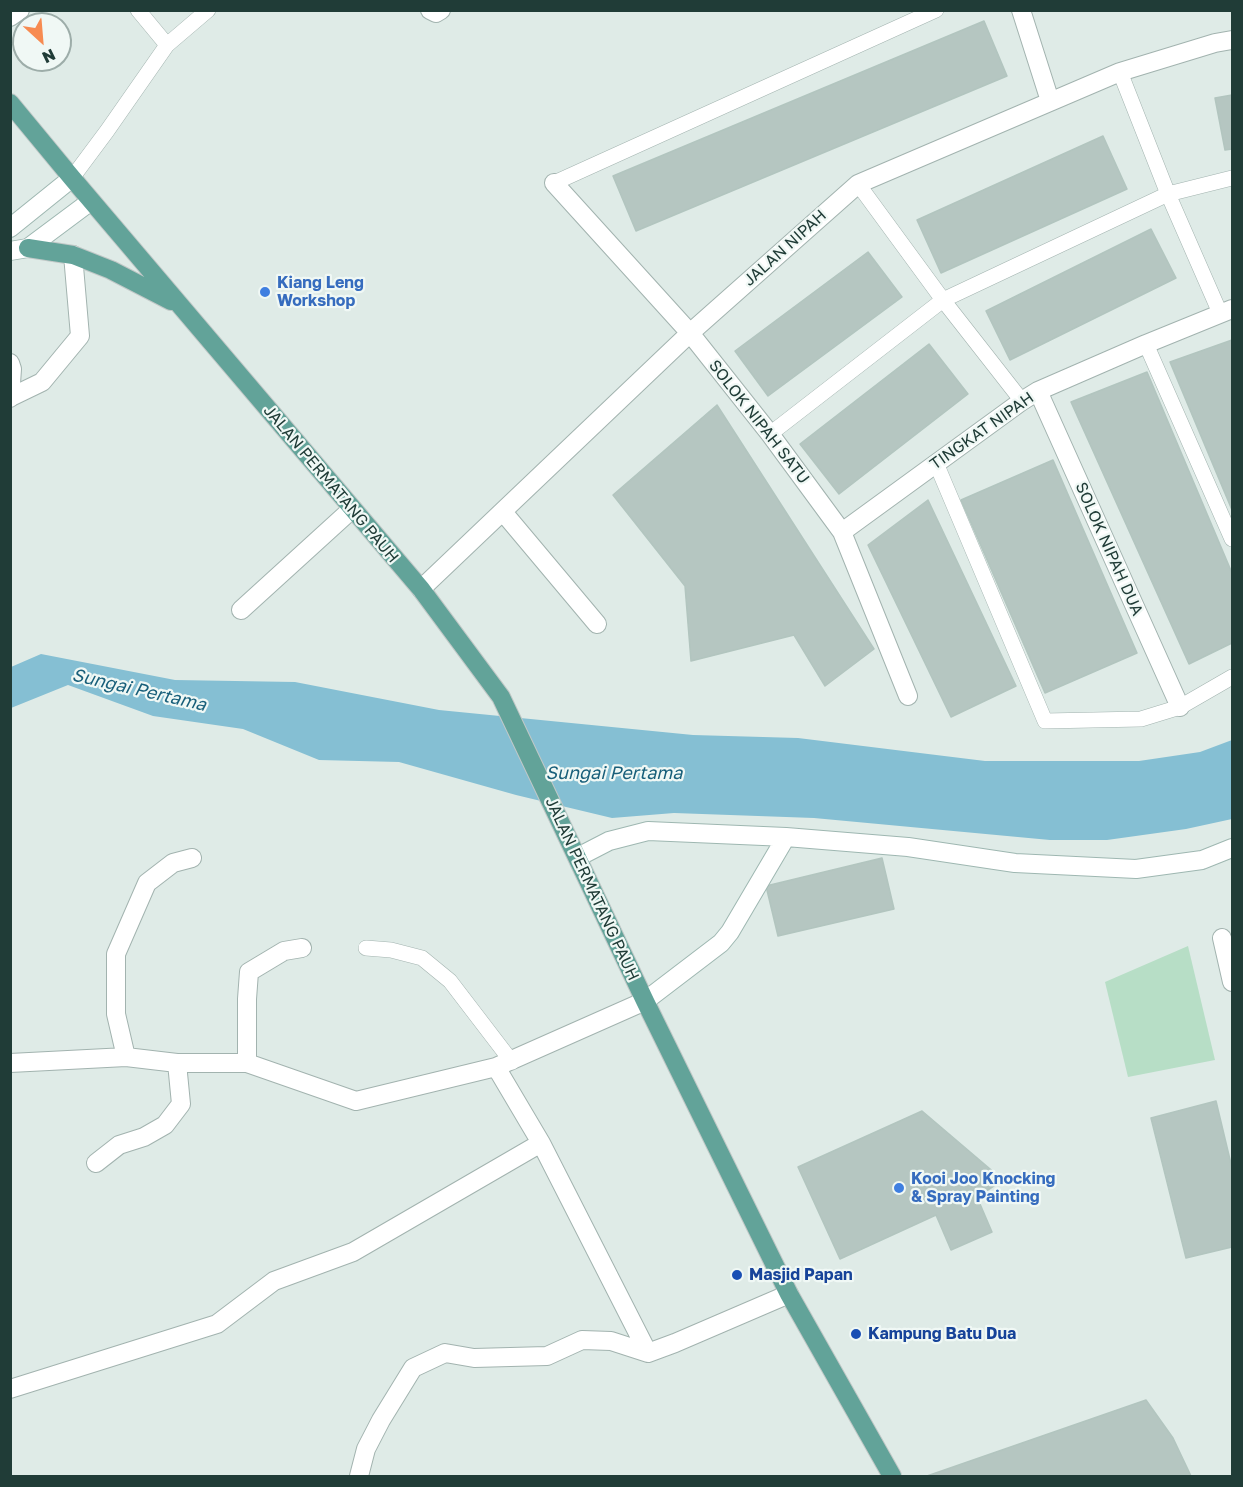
<!DOCTYPE html>
<style>
body{margin:0}
#map{position:relative;width:1243px;height:1487px;overflow:hidden;background:#dfebe7;font-family:"Golos Text",sans-serif}
canvas{display:block}
.frame{position:absolute;inset:0;border:12px solid #203c37;pointer-events:none}
.north{position:absolute;left:12px;top:12px;width:60px;height:60px;box-sizing:border-box;background:#f0f8f5;border:2px solid #9dada9;border-radius:50%;rotate:154deg;font-size:16px;font-weight:700;line-height:24px;text-align:center;color:#203c37}
.north::after{content:'';display:block;margin:auto;width:21px;height:27px;background:#f78b51;clip-path:polygon(50% 0,100% 100%,50% 72%,0 100%)}
</style>
<div id="map">
<canvas width="1243" height="1487"></canvas>
<div class="frame"></div>
<div class="north">N</div>
</div>
<script>
const ctx = document.querySelector('canvas').getContext('2d');
ctx.lineJoin = 'round';
function fill(path, color) {
  ctx.fillStyle = color;
  ctx.fill(path, 'evenodd');
}
function toPath(rows) {
  const path = new Path2D();
  for (const r of rows) {
    path.moveTo(r[0], r[1]);
    for (let i = 2; i < r.length; i += 2) path.lineTo(r[i], r[i + 1]);
  }
  return path;
}
function stroke(path, color, width, dash) {
  ctx.strokeStyle = color;
  ctx.lineWidth = width;
  ctx.lineCap = dash ? 'butt' : 'round';
  ctx.setLineDash(dash || []);
  ctx.stroke(path);
}
function write(font, color, halo, rows, align = 'center') {
  ctx.font = font + ' "Golos Text",sans-serif';
  ctx.lineWidth = 4.5;
  ctx.setLineDash([]);
  ctx.textBaseline = 'middle';
  ctx.strokeStyle = halo;
  ctx.fillStyle = color;
  for (const [text, x, y, turn = 0] of rows) {
    ctx.save();
    ctx.translate(x, y);
    ctx.rotate((+turn || 0) * Math.PI / 180);
    ctx.textAlign = isNaN(turn) ? turn : align;
    if (halo) ctx.strokeText(text, 0, 0);
    ctx.fillText(text, 0, 0);
    ctx.restore();
  }
}
fill(toPath([
 [1188,946,1215,1060,1128,1077,1105,982]
]), '#b7dec6');
fill(toPath([
 [41,654,175,680,295,682,439,710,693,735,798,738,985,761,1139,761,1200,752,1232,740,1232,819,1186,829,1107,840,1050,840,814,818,674,813,612,818,516,795,399,762,319,760,243,729,153,716,68,685,11,708,11,667]
]), '#85bfd3');
const building = toPath([
 [984,21,1007,76,636,231,613,176,984,21],
 [1232,95,1232,149,1225,150,1215,98,1232,95],
 [1103,136,1127,189,941,273,917,220,1103,136],
 [1151,229,1176,278,1010,360,986,311,1151,229],
 [868,252,902,297,768,396,735,351,868,252],
 [1232,340,1232,510,1170,362,1232,340],
 [929,344,968,394,839,494,800,444,929,344],
 [1147,372,1232,573,1232,643,1189,664,1071,402,1147,372],
 [717,405,874,649,825,686,794,635,691,661,685,586,613,495,717,405],
 [1053,460,1137,653,1045,693,961,500,1053,460],
 [928,500,1016,686,951,717,868,545,928,500],
 [882,858,894,909,778,936,766,886,882,858],
 [1216,1101,1232,1168,1232,1247,1186,1258,1151,1118,1216,1101],
 [922,1111,1003,1180,977,1197,992,1232,951,1250,936,1215,840,1259,798,1167,922,1111],
 [1146,1400,1173,1438,1191,1476,927,1476,1146,1400]
]);
fill(building, '#b5c6c1');
stroke(building, '#b2c5bf', 1.5);
const lane = toPath([
 [167,45,208,10],
 [1120,72,1168,194,1220,313],
 [72,178,107,131,167,45,138,10],
 [554,183,936,10],
 [858,184,943,300,1022,401],
 [1146,344,1232,539],
 [770,434,943,300,1168,194,1232,178],
 [936,463,1045,721,1141,719,1180,707,1232,677],
 [366,948,391,950,422,958,450,981,512,1062]
]);
const street = toPath([
 [430,10,436,13,441,10],
 [1021,10,1050,101],
 [10,17,20,10],
 [554,183,690,333,770,434,842,532,908,696],
 [10,363,12,369,10,398],
 [1038,391,1180,707],
 [11,397,42,382,80,336,73,255],
 [503,512,597,624],
 [842,532,1022,401,1038,391,1146,344,1232,309],
 [421,589,690,333,858,184,1120,72,1215,43,1232,40],
 [241,610,352,509],
 [1222,938,1232,982],
 [126,1057,116,1014,116,954,147,883,173,863,192,858],
 [10,1063,126,1057,177,1063,247,1063,356,1101,496,1067,645,1001],
 [247,1063,247,999,249,972,284,951,302,948],
 [496,1067,541,1143,648,1353],
 [96,1163,119,1145,144,1137,165,1125,181,1104,177,1063],
 [10,1389,217,1324,274,1281,353,1252,541,1143],
 [359,1476,366,1449,381,1420,413,1368,445,1353,474,1358,547,1356,582,1340,611,1341,648,1353,675,1343,789,1294]
]);
const secondary = toPath([
 [10,228,72,178],
 [10,251,28,248,91,201],
 [578,857,609,841,648,831,786,837,908,847,1015,863,1136,869,1202,860,1232,848],
 [645,1001,721,943,730,932,786,837]
]);
const primary = toPath([
 [10,103,72,178,421,589,501,697,645,1001,789,1294,892,1476],
 [28,248,73,255,111,270,171,301]
]);
stroke(lane, '#a2b3af', 16);
stroke(street, '#a2b3af', 20);
stroke(secondary, '#9eb7b1', 20);
stroke(primary, '#c1c8c7', 20);
stroke(lane, '#fff', 15);
stroke(street, '#fff', 18);
stroke(secondary, '#fff', 18);
stroke(primary, '#62a399', 18);
for (const [x, y, r, color] of [
 [265,292,6,"#3f7fe0"],
 [899,1188,6,"#3f7fe0"],
 [737,1275,6,"#1a4fb4"],
 [856,1334,6,"#1a4fb4"]
]) {
  const dot = new Path2D();
  dot.arc(x, y, r, 0, 2 * Math.PI);
  ctx.fillStyle = color;
  ctx.fill(dot);
  stroke(dot, '#f0f8f5', 2);
}
write('16px', '#203c37', '#f0f8f5', [
 ["JALAN NIPAH",785,248,-42],
 ["SOLOK NIPAH SATU",759,422,52],
 ["TINGKAT NIPAH",982,431,-35],
 ["JALAN PERMATANG PAUH",331,484,50],
 ["SOLOK NIPAH DUA",1109,549,66],
 ["JALAN PERMATANG PAUH",592,889,65]
]);
write('bold 16px', '#366cbe', '#f0f8f5', [
 ["Kiang Leng",277,283],
 ["Workshop",277,301],
 ["Kooi Joo Knocking",911,1179],
 ["& Spray Painting",911,1197]
], 'left');
write('bold 16px', '#164399', '#f0f8f5', [
 ["Masjid Papan",749,1275],
 ["Kampung Batu Dua",868,1334]
], 'left');
write('italic 18px', '#185f7a', '#f0f8f5', [
 ["Sungai Pertama",139,690,13],
 ["Sungai Pertama",614,773]
]);
</script>
